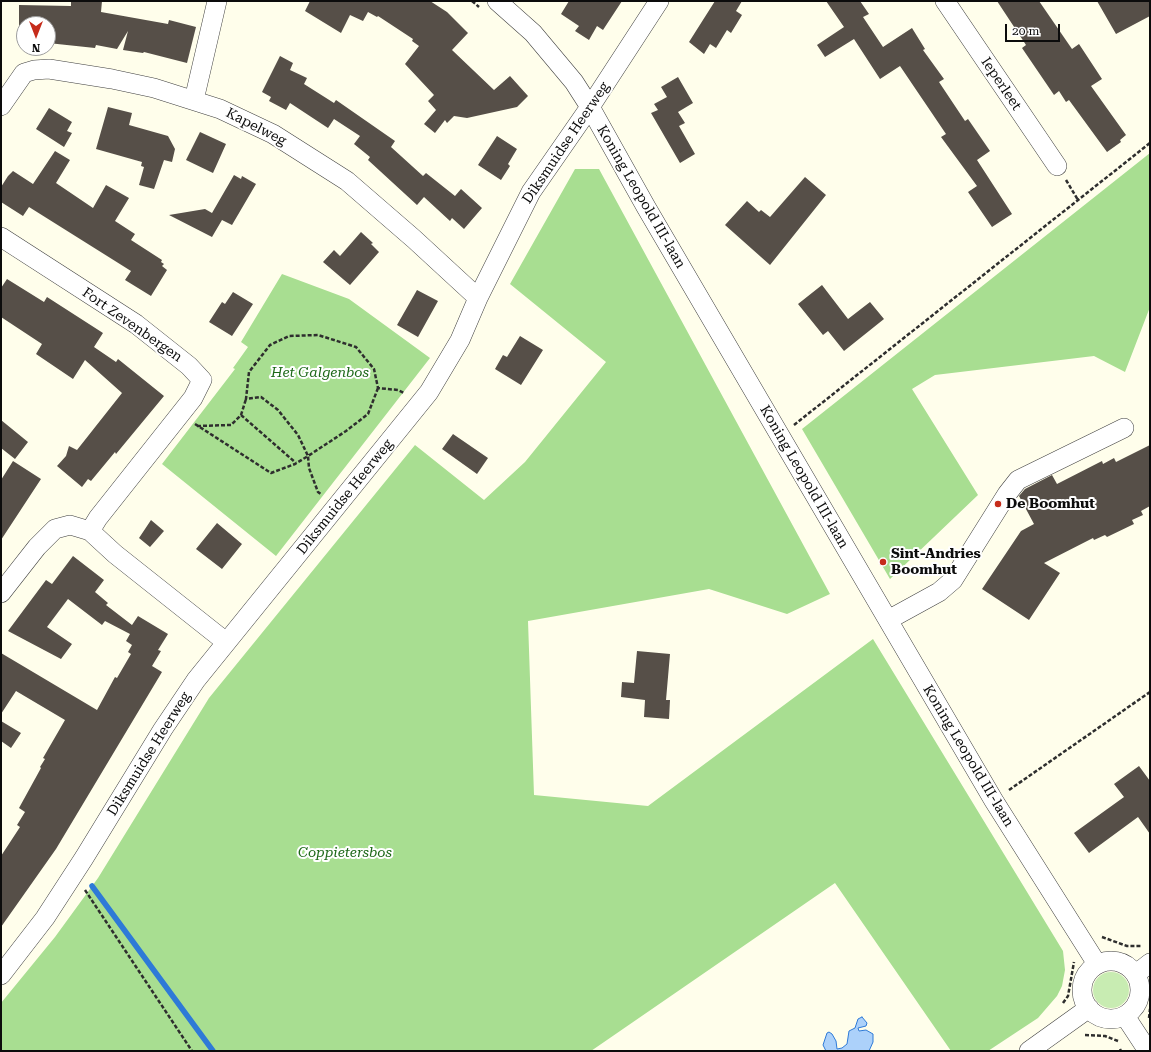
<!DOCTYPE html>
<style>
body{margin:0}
#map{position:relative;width:1151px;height:1052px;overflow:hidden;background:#fffeeb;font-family:"Roboto Serif",serif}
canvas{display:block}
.frame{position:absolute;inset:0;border:2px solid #0c0c0c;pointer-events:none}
.north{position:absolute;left:16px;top:16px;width:40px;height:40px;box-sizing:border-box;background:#fff;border:1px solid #9e9e9e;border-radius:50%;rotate:180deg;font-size:11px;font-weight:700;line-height:16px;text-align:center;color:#0c0c0c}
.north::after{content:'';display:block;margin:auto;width:14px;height:18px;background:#c62c1b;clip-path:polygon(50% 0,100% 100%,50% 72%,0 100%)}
.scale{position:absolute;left:1005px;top:24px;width:55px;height:18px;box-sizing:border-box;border:2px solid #0c0c0c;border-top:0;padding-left:5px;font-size:12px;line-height:14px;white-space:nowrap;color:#0c0c0c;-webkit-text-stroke:3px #fff;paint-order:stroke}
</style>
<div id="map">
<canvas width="1151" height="1052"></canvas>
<div class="frame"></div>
<div class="north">N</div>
<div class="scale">20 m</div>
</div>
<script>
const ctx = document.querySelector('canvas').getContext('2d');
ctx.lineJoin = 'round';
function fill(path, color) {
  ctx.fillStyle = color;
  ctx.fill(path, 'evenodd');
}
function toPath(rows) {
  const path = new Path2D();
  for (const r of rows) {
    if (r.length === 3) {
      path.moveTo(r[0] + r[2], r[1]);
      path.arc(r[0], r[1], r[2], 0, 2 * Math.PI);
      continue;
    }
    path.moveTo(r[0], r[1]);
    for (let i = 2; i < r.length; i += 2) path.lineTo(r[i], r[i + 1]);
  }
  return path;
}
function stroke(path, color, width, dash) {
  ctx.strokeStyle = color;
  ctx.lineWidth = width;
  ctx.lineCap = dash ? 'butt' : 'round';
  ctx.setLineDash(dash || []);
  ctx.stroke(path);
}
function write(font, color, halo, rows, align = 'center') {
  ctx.font = font + ' "Roboto Serif",serif';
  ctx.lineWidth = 4;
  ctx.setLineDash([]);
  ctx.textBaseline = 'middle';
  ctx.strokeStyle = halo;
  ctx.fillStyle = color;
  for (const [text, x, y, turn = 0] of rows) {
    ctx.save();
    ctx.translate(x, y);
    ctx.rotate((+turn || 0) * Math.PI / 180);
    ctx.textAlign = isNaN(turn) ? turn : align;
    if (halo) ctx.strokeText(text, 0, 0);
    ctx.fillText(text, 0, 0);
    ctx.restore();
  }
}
fill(toPath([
 [1111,990,18]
]), '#c8ecb2');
fill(toPath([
 [1150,153,1150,307,1125,372,1094,356,935,375,912,389,978,495,890,579,802,429],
 [575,169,599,169,830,594,787,614,709,589,528,621,534,795,648,806,873,639,1063,951,1065,970,1062,986,1057,996,1038,1018,988,1051,951,1051,835,883,591,1051,1,1051,1,1003,55,937,98,878,209,698,415,445,484,500,525,462,606,362,510,284],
 [282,274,349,299,430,358,276,556,162,464,235,369,233,368,248,347,241,342]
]), '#a8de91');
const water = toPath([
 [862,1017,867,1023,866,1026,858,1028,859,1031,866,1030,873,1034,873,1042,869,1051,826,1051,823,1045,827,1033,829,1032,832,1034,836,1041,837,1049,842,1048,847,1044,849,1031,855,1028,858,1019,862,1017]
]);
fill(water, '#acd1fa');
stroke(water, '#2e7ad7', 1);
stroke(toPath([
 [92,886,213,1051]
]), '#2e7ad7', 5.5);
fill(toPath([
 [71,1,102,1,101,12,168,24,169,20,196,27,187,63,144,52,143,53,123,50,128,31,117,49,96,45,95,48,48,43,48,24,24,24,24,26,19,26,19,5,71,6],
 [310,1,430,1,447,12,468,33,452,50,494,90,510,76,528,96,517,107,467,118,454,116,447,123,445,120,435,133,424,124,436,110,428,101,434,95,405,64,419,46,412,41,413,39,378,16,377,17,368,12,363,21,350,15,341,33,305,11],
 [569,1,622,1,603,30,597,26,589,40,575,31,579,26,561,14],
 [715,1,742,1,736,11,742,15,731,33,727,30,716,48,710,44,704,54,689,42],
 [826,1,860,1,869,14,863,17,883,47,912,28,925,49,923,50,944,79,939,82,965,121,968,119,990,151,977,160,1012,214,992,227,968,192,977,186,941,137,946,134,900,66,880,79,854,39,825,57,817,45,844,27],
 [997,1,1039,1,1072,49,1079,44,1102,79,1091,86,1126,135,1120,140,1121,142,1107,152,1069,100,1066,102,1059,91,1054,95,1022,48,1026,45],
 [1097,1,1150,1,1150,16,1116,34],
 [280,56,293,63,290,70,307,78,304,84,334,103,336,100,395,141,391,147,423,176,426,173,455,196,461,189,482,208,464,229,452,218,450,221,424,197,417,205,368,160,370,157,354,144,360,136,334,119,328,128,290,103,286,110,269,101,271,97,262,92],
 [678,77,693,103,678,112,685,123,679,126,695,154,680,163,651,113,658,110,654,104,667,97,661,87],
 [108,107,132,113,129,125,168,136,175,149,172,162,164,160,154,189,139,185,144,167,141,166,142,162,96,149],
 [49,108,72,122,67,131,72,133,64,147,36,129],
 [200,132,226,144,213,173,186,160],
 [497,136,517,149,508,164,510,166,501,180,478,165],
 [55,151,70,160,56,183,93,208,106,185,129,198,115,221,135,234,131,240,162,260,161,262,164,264,162,266,167,270,151,296,125,280,131,271,29,207,23,216,1,202,1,187,8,176,13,171,33,184],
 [234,175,241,179,242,176,256,184,232,225,222,220,212,237,169,215,205,209,212,213],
 [805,177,826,195,770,265,725,225,747,201,759,212,761,210,770,217],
 [361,232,373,243,371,244,379,252,350,285,323,262,334,250,340,256],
 [7,279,44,302,47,297,103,333,94,347,116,362,118,359,164,396,116,454,115,452,91,481,88,479,82,487,57,466,66,456,69,446,77,450,122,393,85,360,73,379,36,354,42,344,1,317,1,288],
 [822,285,848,319,870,302,884,319,844,351,828,331,823,335,798,304],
 [417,290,438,301,418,337,397,325],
 [233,292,253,304,232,336,209,322,222,302,225,304],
 [520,336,543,350,521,385,495,369,503,355,507,357],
 [1,420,28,442,15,459,1,448],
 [453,434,488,458,477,474,442,449],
 [1150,445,1150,506,1141,511,1143,515,1132,520,1134,524,1107,537,1105,535,1094,540,1093,538,1044,563,1060,573,1029,620,982,589,1021,531,1034,524,1019,496,1025,489,1052,475,1057,484,1102,461,1103,464,1114,458,1116,462],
 [13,461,41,479,1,540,1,480],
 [151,520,164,531,150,547,139,538],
 [217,523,242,544,222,569,196,549],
 [73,556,104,580,95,592,108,603,106,605,132,625,138,616,168,634,158,650,161,651,152,666,162,672,56,849,1,927,1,856,20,827,17,825,25,812,19,808,41,768,40,767,45,759,43,758,65,720,16,691,1,714,1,653,97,710,115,677,117,678,131,654,128,652,132,645,126,641,130,634,105,621,102,625,68,599,47,627,72,644,61,659,8,631,46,580,52,584],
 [637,651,670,654,666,700,670,700,669,719,644,717,645,700,621,697,622,682,634,683],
 [1,721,21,733,11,748,1,741],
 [1139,766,1150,781,1150,834,1138,817,1089,853,1074,833,1124,797,1114,784]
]), '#564f48');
const minor = toPath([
 [497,1,533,33,574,82,590,107,646,207,994,801,1097,964],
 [945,1,1057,166],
 [194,100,217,1],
 [1,106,24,73,34,70,49,69,112,79,154,88,220,109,273,134,347,181,414,239,478,298],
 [1,237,136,324,189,366,202,380,193,398,98,518,90,531],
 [1,593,37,547,55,529,70,525,90,531,115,554,226,642],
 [888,620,939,592,953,580,1007,494,1018,480,1124,428],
 [1111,990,29],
 [1136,974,1150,963],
 [1,975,45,918,84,858,163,729,196,680,429,392,460,340,478,298,531,192,590,107,659,1],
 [1125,1016,1148,1051],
 [1029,1051,1089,1008]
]);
stroke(minor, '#3f3f3f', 20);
stroke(toPath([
 [472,1,479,7],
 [1066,180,1078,200],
 [378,388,368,414,346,431,308,456,298,435,278,410,261,397,246,399,249,372,270,345,289,336,318,335,356,347,374,369,378,388,398,390,404,393],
 [241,415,296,463],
 [195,424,271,473,295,464,308,456,309,468,318,492,322,495],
 [794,425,1150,143],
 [197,426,231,425,241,415,246,399],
 [1009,790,1150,692],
 [85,890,192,1051],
 [1102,937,1127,946,1142,946],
 [1063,1003,1068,996,1074,962],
 [1149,1018,1150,1009],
 [1085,1035,1105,1036,1118,1041],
 [1120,1049,1121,1051]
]), '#2e2e2e', 2.5, [4, 2]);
stroke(minor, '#fff', 19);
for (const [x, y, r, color] of [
 [998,504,4,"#c62c1b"],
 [883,562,4,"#c62c1b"]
]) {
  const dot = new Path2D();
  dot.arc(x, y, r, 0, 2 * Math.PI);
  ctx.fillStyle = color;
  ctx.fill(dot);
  stroke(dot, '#fff', 1.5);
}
write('14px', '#0c0c0c', '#fff', [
 ["Ieperleet",1001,84,56],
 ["Kapelweg",256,127,27],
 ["Diksmuidse Heerweg",566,143,-56],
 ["Koning Leopold III-laan",641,197,60],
 ["Fort Zevenbergen",132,325,35],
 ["Koning Leopold III-laan",804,477,60],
 ["Diksmuidse Heerweg",345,497,-51],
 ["Diksmuidse Heerweg",149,754,-58],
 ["Koning Leopold III-laan",968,756,59]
]);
write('italic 14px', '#1d6818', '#fff', [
 ["Het Galgenbos",320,373],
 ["Coppietersbos",345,853]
]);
write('bold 14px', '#0c0c0c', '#fff', [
 ["De Boomhut",1006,504],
 ["Sint-Andries",891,554],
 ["Boomhut",891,570]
], 'left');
</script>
